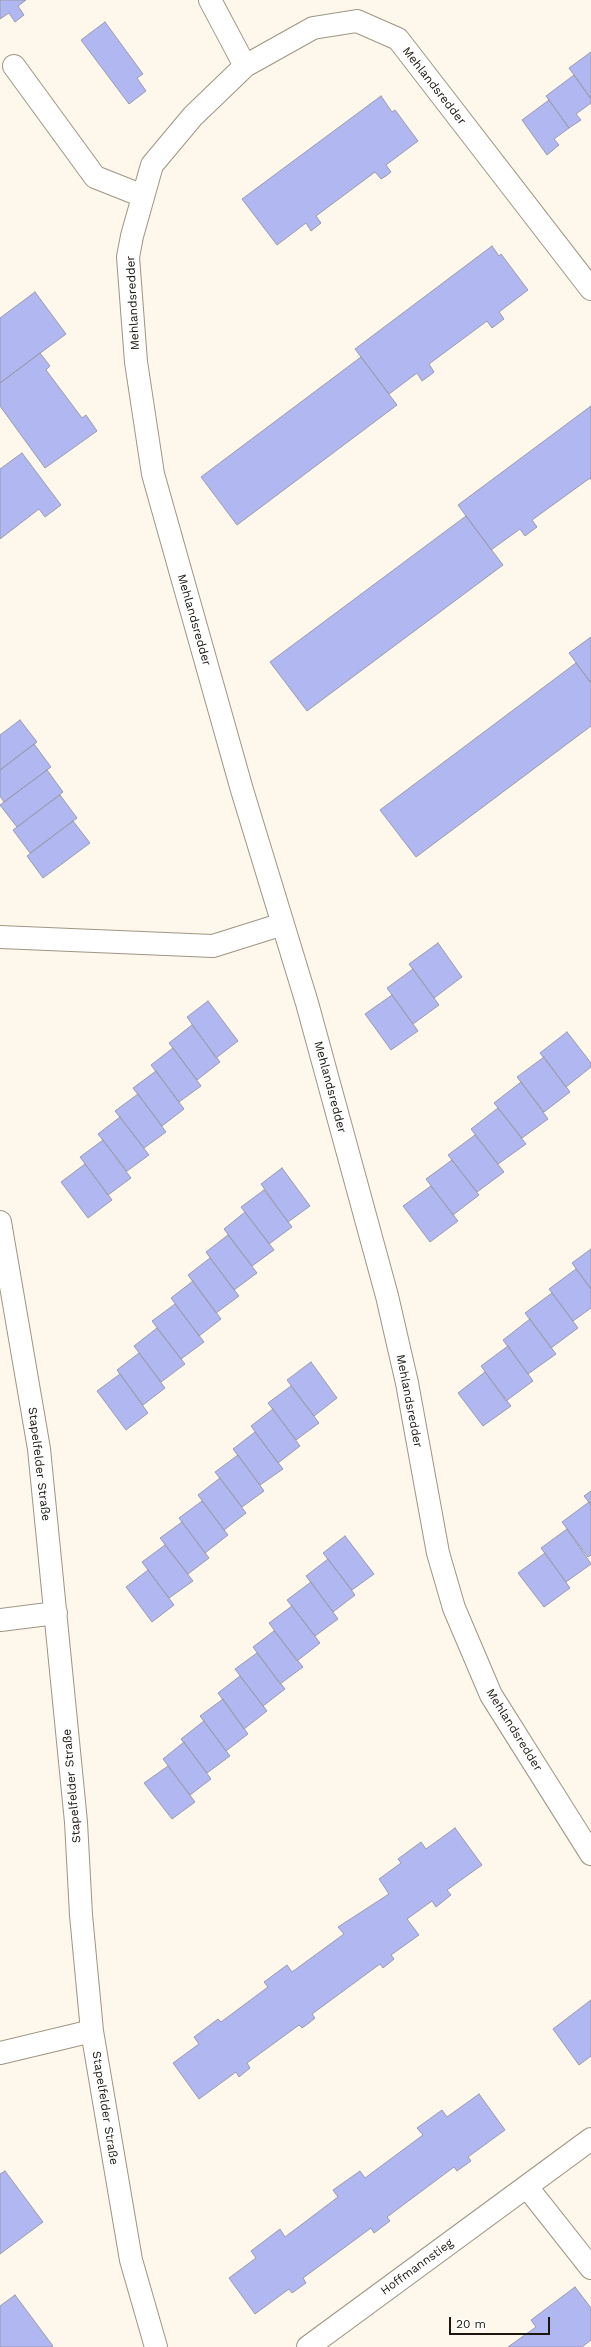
<!DOCTYPE html>
<meta charset="utf-8">
<style>
body{margin:0}
#map{position:relative;width:591px;height:2347px;overflow:hidden;background:#fef7eb;font-family:"Work Sans",sans-serif}
canvas{display:block}
.scale{position:absolute;left:449px;top:2317px;width:101px;height:18px;box-sizing:border-box;border:2px solid #1b1710;border-top:0;padding-left:5px;font-size:12px;line-height:14px;white-space:nowrap;color:#1b1710;-webkit-text-stroke:3px #fff;paint-order:stroke}
</style>
<div id="map">
<canvas width="591" height="2347"></canvas>
<div class="scale">20 m</div>
</div>
<script>
const ctx = document.querySelector('canvas').getContext('2d');
ctx.lineJoin = 'round';
function fill(path, color) {
  ctx.fillStyle = color;
  ctx.fill(path, 'evenodd');
}
function toPath(rows) {
  const path = new Path2D();
  for (const r of rows) {
    path.moveTo(r[0], r[1]);
    for (let i = 2; i < r.length; i += 2) path.lineTo(r[i], r[i + 1]);
  }
  return path;
}
function stroke(path, color, width, dash) {
  ctx.strokeStyle = color;
  ctx.lineWidth = width;
  ctx.lineCap = dash ? 'butt' : 'round';
  ctx.setLineDash(dash || []);
  ctx.stroke(path);
}
function write(font, color, halo, rows, align = 'center') {
  ctx.font = font + ' "Work Sans",sans-serif';
  ctx.lineWidth = 3;
  ctx.setLineDash([]);
  ctx.textBaseline = 'middle';
  ctx.strokeStyle = halo;
  ctx.fillStyle = color;
  for (const [text, x, y, turn = 0] of rows) {
    ctx.save();
    ctx.translate(x, y);
    ctx.rotate((+turn || 0) * Math.PI / 180);
    ctx.textAlign = isNaN(turn) ? turn : align;
    if (halo) ctx.strokeText(text, 0, 0);
    ctx.fillText(text, 0, 0);
    ctx.restore();
  }
}
const building = toPath([
 [0,0,26,0,18,6,24,15,15,22,9,13,0,19,0,0],
 [105,22,143,74,137,78,146,91,129,104,81,40,105,22],
 [591,52,591,99,569,68,591,52],
 [574,75,591,99,591,103,576,114,581,120,569,128,546,96,574,75],
 [381,96,392,112,395,110,418,141,386,165,391,172,386,176,381,179,375,172,316,216,321,223,311,231,306,223,277,245,242,199,381,96],
 [549,100,569,128,554,139,559,145,547,155,522,120,549,100],
 [492,246,499,256,501,254,528,290,499,312,504,319,492,328,487,321,429,364,434,372,429,376,422,381,417,373,389,394,355,349,492,246],
 [35,292,66,334,0,383,0,318,35,292],
 [40,353,50,366,46,370,82,418,86,415,97,431,45,468,0,406,0,383,40,353],
 [361,357,397,405,237,525,201,477,361,357],
 [591,406,591,480,590,478,532,520,537,527,525,536,520,529,491,550,458,505,591,406],
 [22,453,61,505,45,517,39,509,0,539,0,469,22,453],
 [466,516,503,565,307,711,270,662,466,516],
 [591,637,591,683,569,653,591,637],
 [576,663,591,683,591,726,416,857,380,810,576,663],
 [20,720,37,742,0,770,0,735,20,720],
 [34,744,51,767,4,802,0,796,0,770,34,744],
 [47,770,63,792,17,827,0,805,47,770],
 [60,795,77,818,30,853,13,830,60,795],
 [73,821,90,843,43,878,27,856,73,821],
 [438,943,462,977,434,998,409,964,438,943],
 [413,969,439,1005,413,1024,387,988,413,969],
 [392,995,418,1031,391,1050,365,1014,392,995],
 [208,1001,238,1041,216,1058,187,1017,208,1001],
 [192,1025,220,1062,197,1080,169,1043,192,1025],
 [567,1032,591,1063,591,1067,566,1087,540,1053,567,1032],
 [173,1048,201,1086,179,1102,151,1065,173,1048],
 [544,1057,570,1092,544,1112,517,1077,544,1057],
 [156,1071,184,1109,162,1126,133,1088,156,1071],
 [521,1082,548,1119,522,1138,494,1103,521,1082],
 [138,1094,166,1132,144,1148,115,1111,138,1094],
 [498,1108,526,1144,498,1164,471,1129,498,1108],
 [120,1117,149,1155,127,1171,98,1134,120,1117],
 [475,1135,504,1172,477,1192,448,1155,475,1135],
 [103,1140,131,1178,108,1195,80,1157,103,1140],
 [452,1160,479,1195,453,1215,426,1179,452,1160],
 [85,1164,112,1200,88,1218,61,1182,85,1164],
 [282,1168,310,1206,288,1222,261,1184,282,1168],
 [431,1186,458,1221,430,1242,403,1206,431,1186],
 [264,1190,292,1227,269,1244,241,1207,264,1190],
 [245,1212,274,1250,252,1266,224,1229,245,1212],
 [228,1235,257,1273,234,1290,206,1252,228,1235],
 [591,1249,591,1289,572,1263,591,1249],
 [210,1258,239,1296,216,1313,188,1275,210,1258],
 [576,1269,591,1289,591,1308,573,1321,549,1289,576,1269],
 [193,1281,221,1319,199,1336,171,1298,193,1281],
 [552,1293,578,1328,551,1348,525,1313,552,1293],
 [175,1304,204,1342,181,1359,152,1321,175,1304],
 [530,1319,556,1354,528,1374,503,1340,530,1319],
 [157,1328,185,1364,161,1382,134,1346,157,1328],
 [508,1346,533,1381,506,1401,481,1366,508,1346],
 [139,1353,165,1388,143,1405,117,1370,139,1353],
 [311,1362,337,1398,314,1416,287,1380,311,1362],
 [485,1372,511,1406,483,1426,458,1393,485,1372],
 [120,1374,148,1413,126,1430,97,1391,120,1374],
 [291,1386,319,1423,296,1440,268,1403,291,1386],
 [273,1409,300,1446,278,1463,251,1426,273,1409],
 [255,1432,283,1469,260,1485,233,1449,255,1432],
 [238,1455,264,1491,242,1507,215,1472,238,1455],
 [220,1478,246,1513,224,1530,198,1495,220,1478],
 [591,1491,591,1505,584,1496,591,1491],
 [202,1501,228,1535,205,1553,179,1518,202,1501],
 [589,1502,591,1505,591,1555,588,1557,562,1522,589,1502],
 [182,1522,209,1558,188,1574,160,1538,182,1522],
 [567,1529,591,1564,566,1582,541,1548,567,1529],
 [345,1536,374,1574,352,1590,323,1553,345,1536],
 [165,1545,193,1581,169,1598,142,1562,165,1545],
 [545,1553,570,1588,544,1607,518,1573,545,1553],
 [328,1559,355,1595,333,1612,306,1576,328,1559],
 [148,1570,174,1605,152,1622,126,1587,148,1570],
 [311,1582,338,1619,315,1636,287,1600,311,1582],
 [292,1606,320,1643,297,1661,269,1623,292,1606],
 [274,1631,303,1667,280,1684,253,1647,274,1631],
 [257,1653,285,1689,263,1706,235,1669,257,1653],
 [240,1676,267,1711,244,1729,218,1693,240,1676],
 [223,1699,248,1734,226,1751,200,1716,223,1699],
 [204,1721,230,1756,207,1773,181,1739,204,1721],
 [184,1742,211,1779,190,1795,163,1759,184,1742],
 [168,1766,195,1802,172,1819,144,1783,168,1766],
 [455,1828,482,1865,447,1890,451,1895,436,1907,432,1901,407,1919,419,1935,391,1955,394,1959,388,1964,383,1968,380,1964,312,2014,315,2018,309,2023,302,2028,299,2025,247,2063,250,2068,239,2077,236,2072,199,2099,173,2063,199,2044,194,2037,218,2019,221,2022,268,1987,264,1982,287,1965,292,1972,344,1934,338,1927,389,1894,379,1879,401,1863,398,1859,421,1842,426,1849,455,1828],
 [591,2000,591,2056,579,2065,553,2029,591,2000],
 [479,2094,505,2130,468,2157,471,2161,457,2171,454,2167,387,2217,390,2221,374,2233,371,2228,303,2278,306,2283,292,2293,289,2289,255,2314,229,2278,256,2258,251,2251,280,2229,285,2237,338,2197,333,2190,360,2171,365,2178,423,2135,417,2128,442,2110,447,2117,479,2094],
 [5,2171,43,2222,0,2254,0,2174,5,2171],
 [575,2287,591,2308,591,2340,582,2347,508,2347,536,2327,531,2320,575,2287],
 [15,2295,53,2346,51,2347,0,2347,0,2306,15,2295]
]);
fill(building, '#b1b7f0');
stroke(building, '#989aae', 1);
const minor = toPath([
 [210,0,245,66],
 [14,66,95,177,143,196],
 [591,289,398,39,357,21,313,28,245,66,193,116,152,165,132,236,128,257,136,362,153,474,242,790,307,1003,387,1296,407,1383,438,1553,454,1608,491,1695,591,1854],
 [0,937,213,946,283,924],
 [0,1222,39,1449,76,1822,81,1915,92,2031,131,2260,156,2347],
 [0,1620,56,1613],
 [0,2053,92,2031],
 [527,2187,591,2268],
 [308,2347,591,2139]
]);
stroke(minor, '#9f9583', 24);
stroke(minor, '#fff', 22);
write('12px', '#1b1710', '#fff', [
 ["Mehlandsredder",434,86,52],
 ["Mehlandsredder",133,303,-93],
 ["Mehlandsredder",194,620,74],
 ["Mehlandsredder",330,1087,75],
 ["Mehlandsredder",409,1401,79],
 ["Stapelfelder Straße",39,1464,83],
 ["Mehlandsredder",514,1730,58],
 ["Stapelfelder Straße",72,1786,-95],
 ["Stapelfelder Straße",105,2108,81],
 ["Hoffmannstieg",417,2267,-36]
]);
</script>
